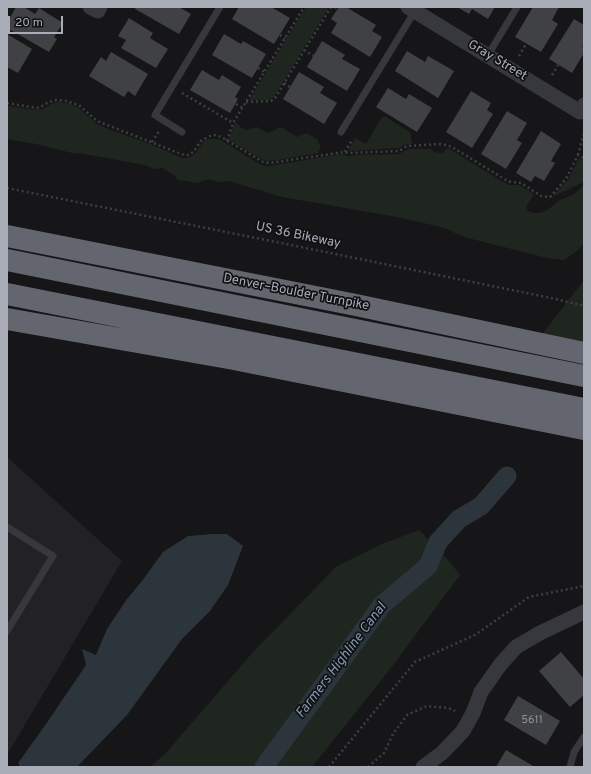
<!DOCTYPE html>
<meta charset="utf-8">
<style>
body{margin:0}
#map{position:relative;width:591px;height:774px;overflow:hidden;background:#161618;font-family:Overpass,sans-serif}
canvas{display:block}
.frame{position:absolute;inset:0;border:8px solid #a8adb8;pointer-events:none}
.scale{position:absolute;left:8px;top:16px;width:55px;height:18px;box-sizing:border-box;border:2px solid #a8adb8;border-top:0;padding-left:5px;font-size:12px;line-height:14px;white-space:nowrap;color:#a8adb8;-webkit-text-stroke:3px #111113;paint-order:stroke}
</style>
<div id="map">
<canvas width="591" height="774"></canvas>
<div class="frame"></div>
<div class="scale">20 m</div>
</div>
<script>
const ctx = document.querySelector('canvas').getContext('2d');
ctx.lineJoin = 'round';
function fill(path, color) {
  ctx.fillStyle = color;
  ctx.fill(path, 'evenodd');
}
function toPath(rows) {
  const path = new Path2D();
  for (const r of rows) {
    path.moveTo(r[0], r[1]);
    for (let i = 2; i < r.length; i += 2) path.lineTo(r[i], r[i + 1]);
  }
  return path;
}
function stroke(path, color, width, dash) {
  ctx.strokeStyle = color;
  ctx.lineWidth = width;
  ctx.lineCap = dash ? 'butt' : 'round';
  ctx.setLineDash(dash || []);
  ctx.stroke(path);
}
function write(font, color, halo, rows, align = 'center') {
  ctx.font = font + ' Overpass,sans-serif';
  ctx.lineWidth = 3.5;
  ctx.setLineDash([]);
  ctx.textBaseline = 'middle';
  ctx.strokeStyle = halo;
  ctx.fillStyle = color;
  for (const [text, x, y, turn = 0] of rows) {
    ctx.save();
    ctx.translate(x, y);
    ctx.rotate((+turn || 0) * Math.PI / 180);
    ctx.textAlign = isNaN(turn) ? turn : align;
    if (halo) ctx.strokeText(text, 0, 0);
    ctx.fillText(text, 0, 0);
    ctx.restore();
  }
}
fill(toPath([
 [7,457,122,561,7,755]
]), '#222225');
fill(toPath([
 [306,7,329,7,274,97,267,100,249,100],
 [58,102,68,103,79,108,97,124,110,130,148,143,182,158,186,158,190,157,196,153,202,143,205,140,212,139,219,139,261,165,269,166,341,154,349,156,356,155,399,154,409,149,431,149,434,152,442,153,448,148,503,182,509,185,519,185,534,194,526,207,528,211,533,213,539,213,546,211,560,200,571,196,584,186,584,243,577,251,564,260,547,258,468,238,455,233,445,228,397,217,282,197,229,181,217,182,208,179,198,183,178,180,174,175,162,168,154,169,145,165,84,154,72,153,36,144,7,139,7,106,37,110,43,109,53,103],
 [384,116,410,132,412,144,404,145,399,148,348,151,355,138,366,144,381,118],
 [235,122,243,129,247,130,257,127,268,133,271,132,279,128,283,128,297,137,306,133,317,139,320,145,320,149,318,153,278,160,266,161,261,159,229,140],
 [579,158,584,161,584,182,552,197,568,180],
 [584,280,584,344,540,337],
 [419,530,449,561,460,575,391,668,312,767,150,767,165,754,253,652,337,566,382,544]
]), '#1e261f');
fill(toPath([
 [212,534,227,534,243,546,228,585,210,611,182,639,127,715,77,767,20,767,18,763,46,724,86,665,82,649,96,655,107,629,127,599,142,581,163,552,188,536]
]), '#2c353c');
stroke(toPath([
 [264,767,382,605,428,566,438,542,459,519,481,506,507,476]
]), '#2c353c', 19);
fill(toPath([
 [16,7,24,7,35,14,39,8,63,23,54,37,57,39,49,52,7,28,7,23],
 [136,7,179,7,191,14,179,34,135,9],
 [239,7,260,7,262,8,262,7,271,7,290,18,274,44,232,19],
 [339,7,346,7,376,25,372,31,382,37,370,57,331,33,337,23,331,19],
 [457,7,495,7,488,19,472,9,469,14],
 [533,7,559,7,552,20,558,24,541,52,515,37],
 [129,18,153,33,150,38,168,49,156,68,121,48,126,40,118,36],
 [574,19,584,25,584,44,582,47,584,48,584,53,572,73,549,59],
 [7,34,32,49,18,73,7,67],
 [224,34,241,44,243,41,266,54,252,78,212,55],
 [322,41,345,55,342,59,360,69,347,91,307,67],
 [407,51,425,62,428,56,454,71,438,98,395,71],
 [111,52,148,74,135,96,128,91,124,97,89,76,101,57,106,61],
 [202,70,219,80,222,75,241,87,235,97,238,99,230,113,190,90],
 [299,72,324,87,320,93,337,103,324,124,283,99],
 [388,88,406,99,409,94,432,108,417,132,376,107],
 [471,91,491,103,487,110,493,114,472,148,446,132],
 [507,111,527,123,517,140,522,143,506,169,481,154],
 [541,131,561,144,551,161,555,163,544,181,535,176,531,182,516,173],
 [561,652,584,679,584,695,570,707,539,671],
 [518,696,560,721,546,745,504,720],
 [506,750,535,767,496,767]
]), '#404145');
stroke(toPath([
 [335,7,338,9],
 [280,35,285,39],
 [304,50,314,56],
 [519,56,526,44],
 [258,68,265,72],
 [552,75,558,65],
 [284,83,290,87],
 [182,93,233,123],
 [246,102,271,101,275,98,331,7],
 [7,103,37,108,42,106,49,102,56,100,67,101,80,106,97,121,184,155,189,155,193,152,201,141,210,136,216,135,221,137,263,162,269,163,345,152,348,153,399,151,407,146,440,144,446,145,452,147,506,180,511,182,521,183,541,196,550,197,566,179,578,155,584,158],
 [236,104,243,108],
 [227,141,233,123,304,7],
 [152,142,159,131],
 [345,152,352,140],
 [578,155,584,133],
 [7,188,271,241,556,299,584,306],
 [329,767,415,662,475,635,529,597,584,586],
 [368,767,384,753,393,734,407,715,427,706,448,708,455,711]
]), '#3d3f44', 2.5, [2, 3]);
stroke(toPath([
 [488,55,517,7],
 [182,132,155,115,220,7],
 [341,132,415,11],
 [7,527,53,556,7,631],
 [570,767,574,752,584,737]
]), '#37383d', 7);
stroke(toPath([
 [90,7,98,11,100,7],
 [408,7,580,112,584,105],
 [423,767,442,753,463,731,473,713,481,692,500,665,516,647,540,633,584,612]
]), '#37383d', 15);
stroke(toPath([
 [7,236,351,304,584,353],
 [7,260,584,376],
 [7,294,584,409],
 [7,319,234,359,584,429]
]), '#63666e', 22);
write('11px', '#8e929b', null, [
 ["5611",532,721]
]);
write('13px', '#a8adb8', '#111113', [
 ["Gray Street",497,61,31],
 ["US 36 Bikeway",298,236,12],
 ["Denver–Boulder Turnpike",296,293,11]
]);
write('italic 14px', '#7f9bb3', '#111113', [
 ["Farmers Highline Canal",342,661,-53]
]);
</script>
